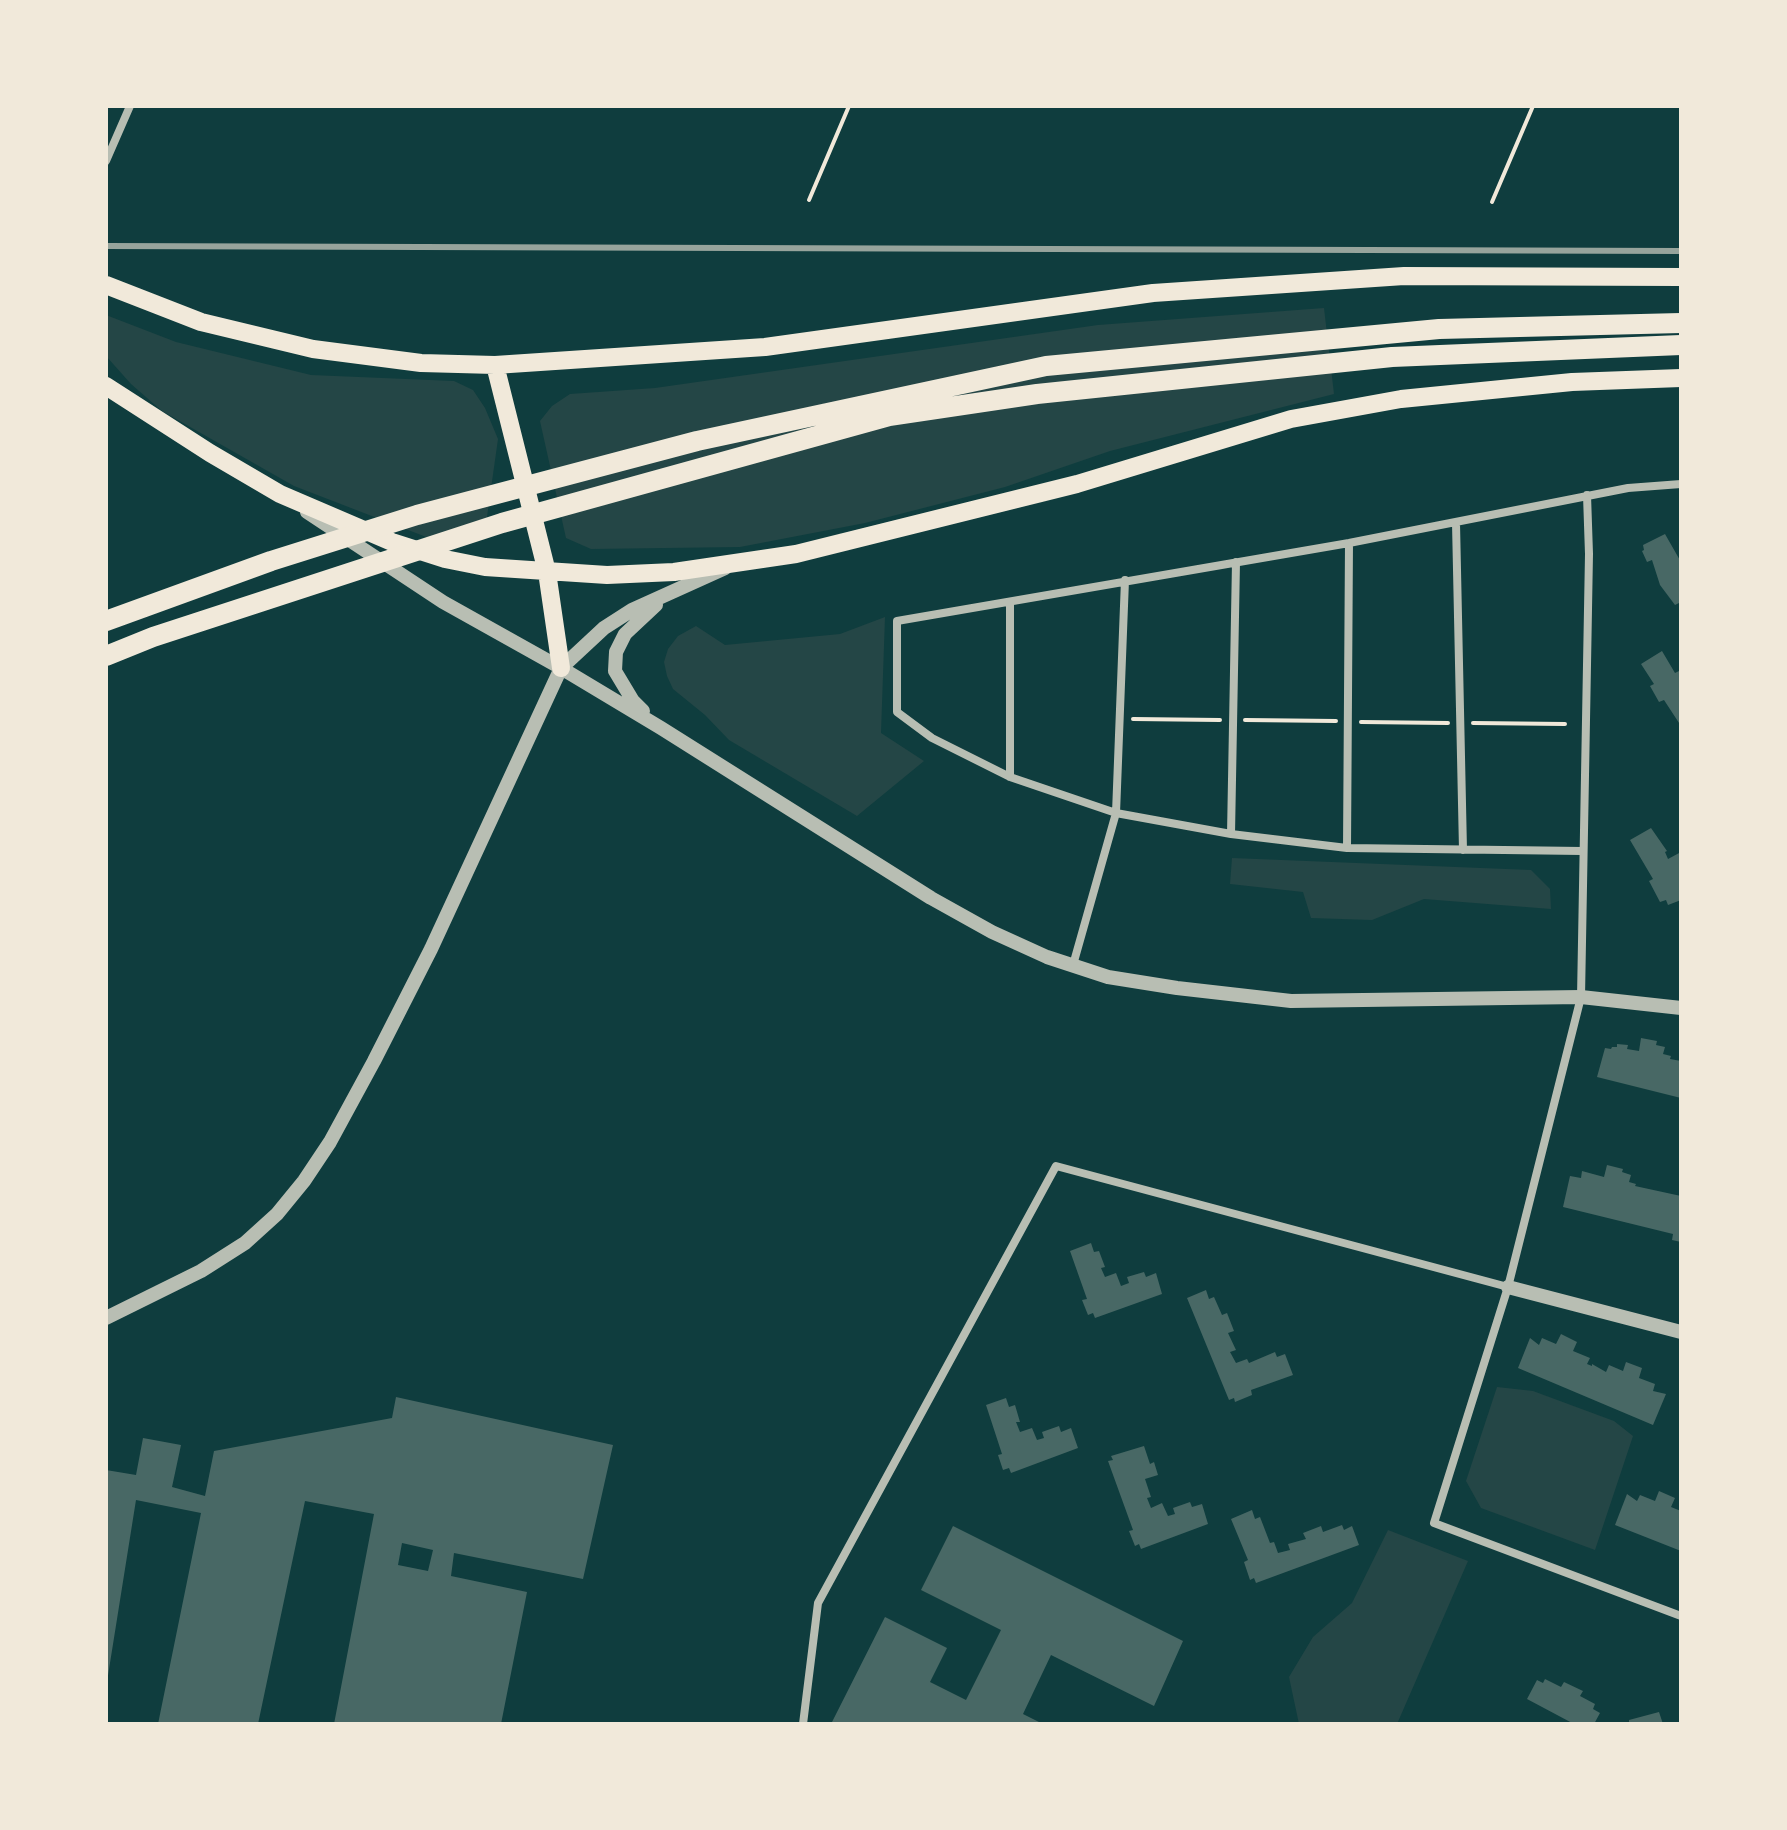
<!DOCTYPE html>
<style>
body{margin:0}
#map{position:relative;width:1787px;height:1830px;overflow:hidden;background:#0f3d3e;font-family:Quicksand,sans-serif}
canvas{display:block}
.frame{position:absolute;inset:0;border:108px solid #f1e9da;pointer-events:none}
</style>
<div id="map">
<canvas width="1787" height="1830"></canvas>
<div class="frame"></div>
</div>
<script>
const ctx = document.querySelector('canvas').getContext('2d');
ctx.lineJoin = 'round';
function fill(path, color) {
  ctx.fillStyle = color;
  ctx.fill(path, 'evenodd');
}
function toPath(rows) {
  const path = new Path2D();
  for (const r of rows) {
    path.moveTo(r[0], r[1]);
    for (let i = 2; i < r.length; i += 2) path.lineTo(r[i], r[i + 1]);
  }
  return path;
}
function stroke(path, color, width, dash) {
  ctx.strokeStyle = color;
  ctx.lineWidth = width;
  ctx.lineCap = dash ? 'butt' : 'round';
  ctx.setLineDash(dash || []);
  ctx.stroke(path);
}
fill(toPath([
 [1324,308,1334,394,1110,451,1005,487,865,523,740,547,591,549,566,538,540,421,552,406,570,394,655,388,1098,325],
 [106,315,176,342,311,375,454,381,473,390,485,408,498,439,486,524,447,545,294,486,162,411,131,384,106,356],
 [885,617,881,733,924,761,857,816,729,740,705,715,673,689,667,676,664,662,668,649,678,636,696,626,725,645,840,634],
 [1232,858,1531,870,1550,889,1551,909,1424,899,1372,920,1311,918,1303,892,1230,884],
 [1497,1387,1533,1391,1614,1421,1633,1436,1595,1550,1481,1508,1466,1481],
 [1388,1530,1468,1561,1397,1724,1299,1724,1289,1677,1313,1637,1352,1603]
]), '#244646');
fill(toPath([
 [1665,534,1681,562,1681,602,1675,605,1660,585,1652,560,1647,562,1642,551,1644,550,1643,545],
 [1662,651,1675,673,1679,671,1681,674,1681,726,1664,700,1659,702,1650,686,1654,684,1641,664],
 [1651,828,1667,851,1665,852,1668,859,1681,852,1681,900,1668,905,1666,900,1660,902,1649,881,1653,879,1630,840],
 [1641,1038,1657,1041,1656,1045,1665,1047,1663,1054,1671,1056,1670,1059,1681,1061,1681,1098,1597,1077,1605,1048,1611,1049,1612,1047,1617,1047,1617,1044,1628,1045,1627,1049,1639,1051],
 [1607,1165,1623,1169,1622,1172,1631,1175,1629,1182,1636,1184,1635,1186,1681,1196,1681,1242,1672,1240,1673,1234,1563,1207,1570,1176,1581,1178,1582,1171,1604,1177],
 [1091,1243,1094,1252,1099,1251,1105,1267,1101,1268,1105,1277,1116,1273,1121,1286,1129,1283,1127,1277,1144,1272,1146,1277,1156,1273,1162,1294,1095,1318,1093,1313,1088,1315,1082,1300,1087,1299,1070,1251],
 [1206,1290,1209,1299,1214,1297,1222,1315,1227,1313,1234,1331,1228,1333,1236,1350,1230,1352,1236,1363,1247,1359,1249,1363,1275,1352,1277,1357,1285,1354,1293,1375,1251,1390,1252,1395,1235,1402,1234,1398,1229,1400,1187,1298],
 [1561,1334,1577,1342,1573,1351,1590,1358,1587,1364,1592,1366,1592,1364,1606,1372,1609,1365,1623,1371,1626,1362,1642,1368,1639,1378,1655,1384,1653,1391,1666,1394,1653,1425,1518,1368,1530,1338,1539,1345,1542,1338,1556,1344],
 [396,1397,613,1445,583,1579,454,1553,451,1576,527,1592,501,1724,334,1724,374,1514,305,1501,258,1724,158,1724,201,1513,136,1500,106,1688,106,1470,136,1475,143,1438,181,1445,172,1487,205,1496,214,1451,392,1418],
 [402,1543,433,1550,428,1571,398,1565],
 [1006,1398,1009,1407,1015,1405,1020,1422,1016,1422,1020,1432,1032,1428,1037,1440,1044,1438,1042,1432,1059,1426,1061,1432,1071,1428,1078,1448,1011,1473,1009,1468,1003,1470,998,1455,1002,1454,986,1405],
 [1144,1446,1150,1464,1154,1462,1158,1475,1145,1479,1151,1497,1147,1498,1151,1508,1162,1503,1168,1516,1175,1514,1173,1508,1190,1502,1192,1507,1202,1504,1208,1524,1141,1549,1139,1544,1135,1546,1129,1531,1133,1530,1108,1461,1113,1460,1111,1456],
 [1659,1491,1675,1498,1671,1507,1681,1511,1681,1551,1615,1525,1627,1494,1637,1501,1640,1495,1655,1501],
 [1252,1510,1255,1519,1260,1517,1270,1543,1274,1542,1278,1553,1290,1550,1288,1544,1306,1539,1303,1533,1321,1526,1323,1532,1342,1525,1344,1530,1352,1526,1359,1545,1256,1583,1254,1578,1250,1580,1244,1562,1248,1560,1231,1519],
 [953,1526,1183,1641,1154,1706,1051,1655,1023,1714,1043,1724,831,1724,885,1617,947,1648,930,1682,966,1700,1001,1630,921,1590],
 [1545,1679,1561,1687,1564,1682,1583,1691,1580,1696,1595,1704,1593,1709,1600,1713,1594,1724,1574,1724,1527,1699,1537,1680,1543,1683],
 [1659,1712,1663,1724,1629,1724,1629,1720]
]), '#486865');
stroke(toPath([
 [809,200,849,106],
 [1492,202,1533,106],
 [1133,719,1220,720],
 [1245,720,1336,721],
 [1361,722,1448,723],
 [1473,723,1565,724]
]), '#f1e9da', 4);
stroke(toPath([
 [106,161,130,106],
 [1587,495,1589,554,1581,997,1508,1287,1434,1523,1681,1616],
 [1456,523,1463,850],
 [1010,777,1010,602],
 [1231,834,1236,562],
 [1347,848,1349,543],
 [1582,851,1347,848,1231,834,1116,813,1010,777,932,738,897,712,897,621,1349,543,1628,488,1681,484],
 [1073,965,1116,813,1125,580],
 [803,1724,818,1603,1056,1166,1508,1287]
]), '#b8beb3', 8);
stroke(toPath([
 [307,512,443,602,561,668,661,728,931,898,992,932,1047,957,1108,977,1177,988,1291,1001,1581,997,1681,1008],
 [643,711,633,701,615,671,616,652,625,634,656,605],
 [1508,1287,1681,1332],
 [106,1318,201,1271,245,1243,277,1214,304,1181,330,1142,374,1061,431,949,561,668,604,628,632,610,725,568]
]), '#b8beb3', 14);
stroke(toPath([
 [106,285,201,322,313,349,421,363,495,365,765,347,1153,293,1404,276,1681,277],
 [495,365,547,572,561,668],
 [106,386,210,453,280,494,392,542,445,559,485,567,607,575,674,572,796,554,1077,484,1291,419,1401,399,1572,382,1681,378]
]), '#f1e9da', 18);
stroke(toPath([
 [106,621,271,561,417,515,697,441,1046,366,1439,329,1681,323],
 [106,656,153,637,502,523,889,416,1037,394,1392,357,1681,345]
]), '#f1e9da', 20);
stroke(toPath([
 [106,246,1681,251]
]), '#97a49c', 6);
</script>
